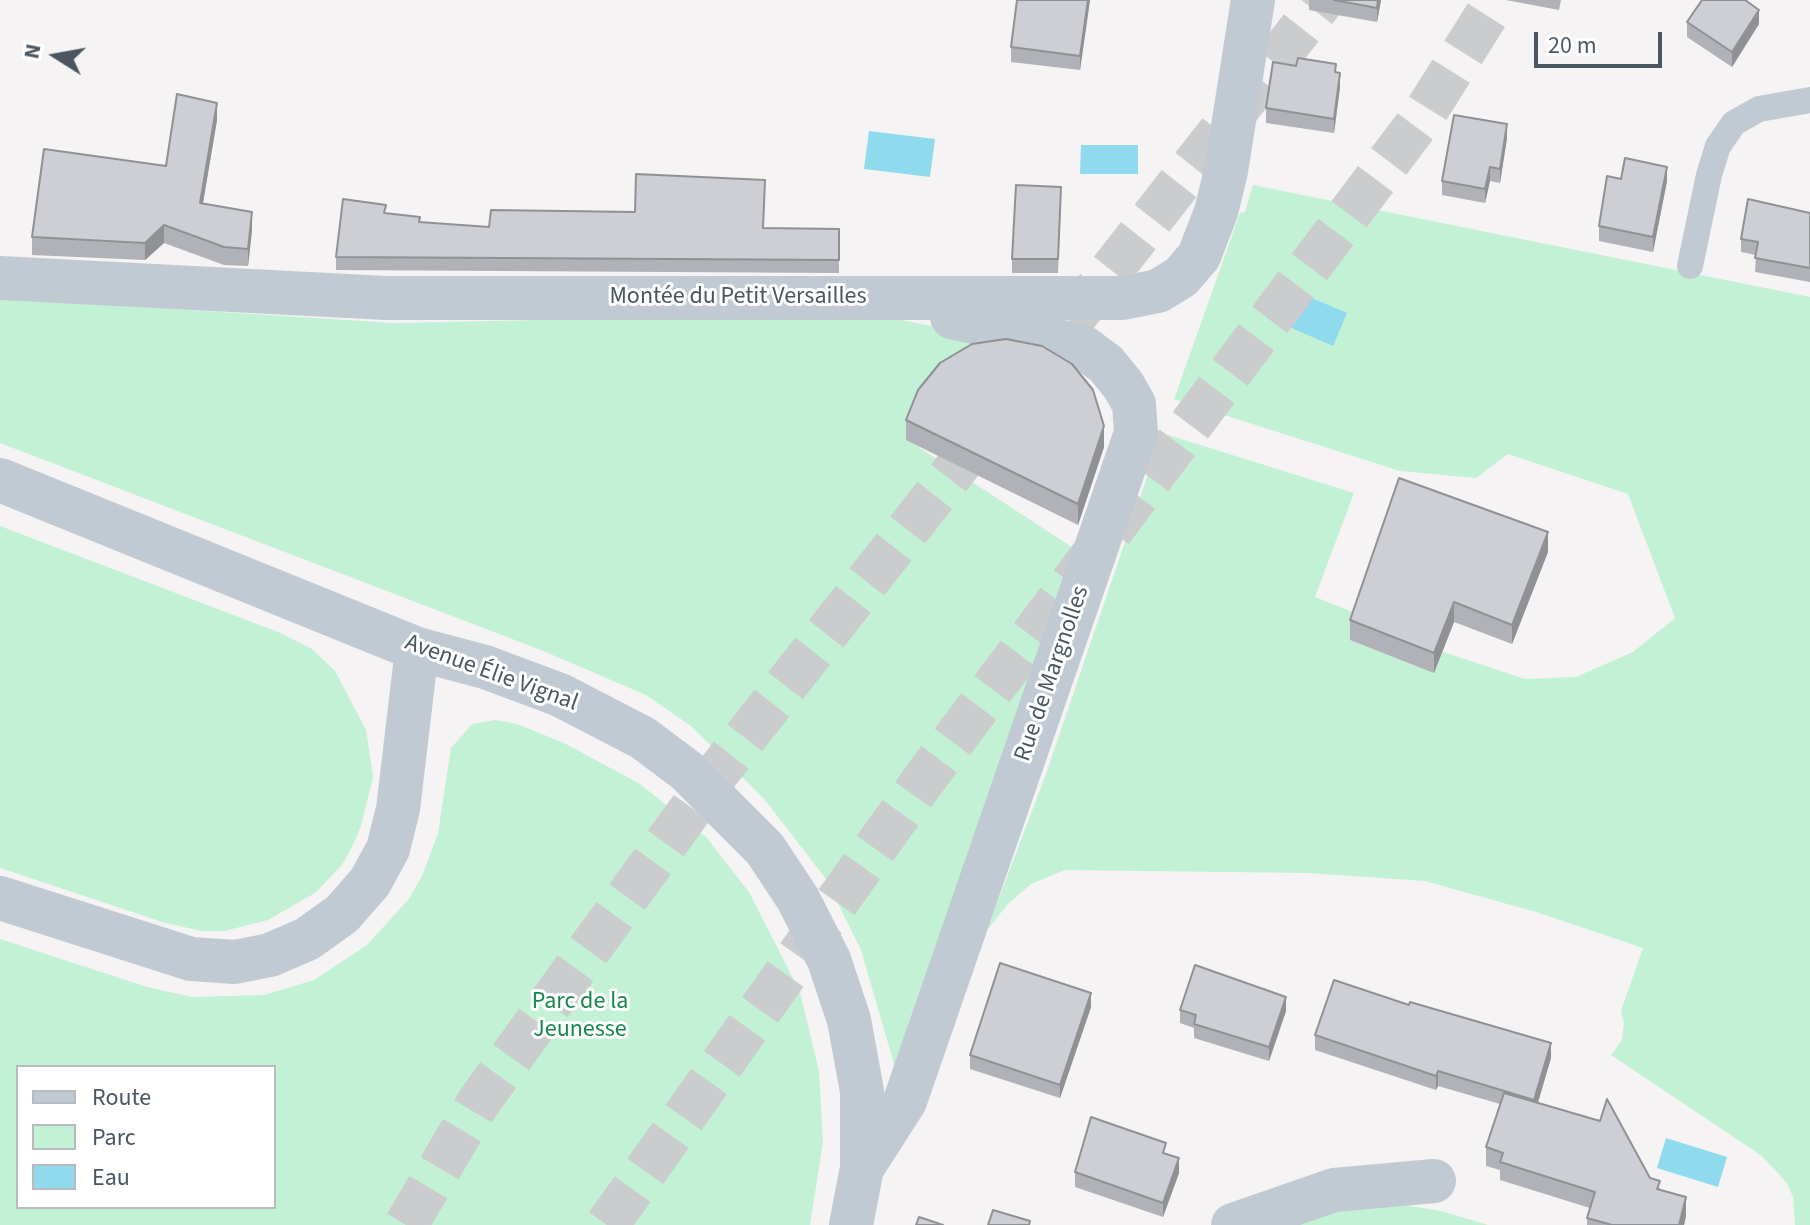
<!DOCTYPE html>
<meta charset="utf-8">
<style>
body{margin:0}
#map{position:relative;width:1810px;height:1225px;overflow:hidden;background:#f5f3f3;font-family:"Source Sans 3",sans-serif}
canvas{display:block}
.legend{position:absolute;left:16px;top:1065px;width:260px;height:144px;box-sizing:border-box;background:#fff;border:2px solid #b7bbc0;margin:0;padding:10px 14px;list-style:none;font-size:24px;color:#4a5661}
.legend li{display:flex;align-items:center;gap:16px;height:40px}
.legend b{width:40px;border:2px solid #b7bbc0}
.north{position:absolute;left:16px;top:16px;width:80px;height:80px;-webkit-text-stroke:6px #fff;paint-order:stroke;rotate:281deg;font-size:22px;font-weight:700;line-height:32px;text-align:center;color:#4a5661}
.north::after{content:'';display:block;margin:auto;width:28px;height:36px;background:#4a5661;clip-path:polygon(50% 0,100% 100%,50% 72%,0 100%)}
.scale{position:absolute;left:1534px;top:32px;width:128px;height:36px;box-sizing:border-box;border:4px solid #4a5661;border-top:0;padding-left:10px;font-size:24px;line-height:28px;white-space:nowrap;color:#4a5661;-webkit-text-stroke:6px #fff;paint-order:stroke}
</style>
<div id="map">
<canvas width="1810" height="1225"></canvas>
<ul class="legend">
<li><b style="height:10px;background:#c1cad2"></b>Route</li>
<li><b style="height:22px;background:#c3f1d5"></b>Parc</li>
<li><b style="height:22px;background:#90daee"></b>Eau</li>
</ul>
<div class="north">N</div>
<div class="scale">20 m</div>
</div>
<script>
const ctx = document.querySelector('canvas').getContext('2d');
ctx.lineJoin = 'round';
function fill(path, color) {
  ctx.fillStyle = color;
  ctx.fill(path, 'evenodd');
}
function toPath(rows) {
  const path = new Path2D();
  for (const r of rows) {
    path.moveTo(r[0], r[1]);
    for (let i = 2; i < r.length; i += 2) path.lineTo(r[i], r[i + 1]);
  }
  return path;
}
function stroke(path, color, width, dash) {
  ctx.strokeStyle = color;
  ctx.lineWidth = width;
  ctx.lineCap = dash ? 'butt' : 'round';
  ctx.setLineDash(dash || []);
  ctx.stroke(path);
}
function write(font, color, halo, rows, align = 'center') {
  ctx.font = font + ' "Source Sans 3",sans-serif';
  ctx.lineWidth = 6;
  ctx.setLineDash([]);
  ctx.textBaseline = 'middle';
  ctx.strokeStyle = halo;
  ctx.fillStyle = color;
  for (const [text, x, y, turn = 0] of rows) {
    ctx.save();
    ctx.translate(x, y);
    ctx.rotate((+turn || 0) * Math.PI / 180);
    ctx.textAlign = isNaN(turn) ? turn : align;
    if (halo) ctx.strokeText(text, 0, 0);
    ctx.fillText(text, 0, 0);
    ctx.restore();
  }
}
fill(toPath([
 [1253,185,1810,297,1810,1225,1795,1225,1793,1197,1787,1183,1762,1156,1611,1055,1622,1040,1624,1023,1621,1011,1643,948,1536,912,1425,881,1309,873,1065,870,1031,884,1008,904,987,930,1046,774,1162,433,1354,493,1315,597,1360,615,1350,640,1434,672,1443,652,1525,679,1576,677,1633,652,1675,618,1628,494,1508,454,1476,478,1400,471,1174,399,1240,213,1245,212],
 [0,298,394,323,589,319,901,320,992,338,917,446,1081,553,899,1081,861,950,826,879,765,800,691,726,646,695,541,650,0,443],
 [0,526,278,632,312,649,335,671,366,730,373,777,361,826,352,847,342,865,315,893,268,920,224,931,201,931,162,922,0,868],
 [495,720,517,724,564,743,640,784,706,837,749,892,800,992,819,1071,823,1142,810,1225,0,1225,0,939,147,987,192,997,264,995,314,980,367,945,408,900,422,876,438,833,451,748,472,724],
 [18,1067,274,1067,274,1207,18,1207],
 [1392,1203,1441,1211,1488,1225,1298,1225,1332,1208]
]), '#c3f1d5');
fill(toPath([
 [869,131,935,139,930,177,864,169],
 [1081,145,1138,145,1138,174,1080,174],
 [1279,284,1347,313,1333,346,1266,317],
 [1666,1138,1727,1157,1718,1187,1657,1168]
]), '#90daee');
stroke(toPath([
 [406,1225,478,1103,714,777,1323,0],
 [607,1225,925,778,1423,116,1496,0]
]), '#caccce', 44, [44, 22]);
stroke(toPath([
 [1690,266,1709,175,1718,146,1734,123,1759,109,1810,100]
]), '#c1cad2', 26);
stroke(toPath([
 [0,278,386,298,1123,298,1158,291,1181,277,1199,256,1216,212,1226,171,1253,0],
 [0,480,417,649,485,667,560,695,643,738,687,771,765,849,798,899,829,960,849,1020,862,1091,862,1168],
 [0,898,191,959,235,962,270,955,307,939,342,914,370,882,388,849,398,809,417,649],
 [851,1225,862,1168,905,1101,1136,433,1134,404,1123,385,1106,364,1083,347,952,317],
 [1233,1225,1334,1190,1434,1181]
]), '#c1cad2', 44);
fill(toPath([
 [1090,0,1080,70,1011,62,1011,47],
 [1309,0,1381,0,1377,22,1309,10],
 [1506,0,1561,0,1559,10],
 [1687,22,1759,24,1732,67,1687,37],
 [1336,72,1340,87,1334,133,1266,123,1266,108],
 [217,120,203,203,252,230,248,266,224,265,164,243,145,260,32,255,32,237,166,166],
 [1507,138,1500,183,1490,181,1485,203,1442,195,1442,181],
 [1621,179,1667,181,1653,252,1599,241,1599,226],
 [1061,201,1058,273,1012,273,1012,259],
 [386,213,420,222,489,227,839,229,839,273,336,270,336,257],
 [1810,213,1810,282,1755,272,1756,255,1741,252,1741,239],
 [906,420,1104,447,1078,525,906,440],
 [1548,552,1512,644,1454,622,1434,673,1350,640,1350,620],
 [1091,1007,1060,1098,970,1069,970,1055],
 [1180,1010,1286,1011,1269,1061,1194,1038,1194,1028,1180,1023],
 [1315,1035,1551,1058,1538,1103,1650,1178,1686,1216,1684,1225,1587,1225,1587,1218,1590,1208,1500,1180,1500,1170,1486,1166,1486,1147,1500,1104,1438,1086,1436,1090,1315,1050],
 [1166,1154,1179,1173,1163,1217,1075,1187,1075,1172]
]), '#b0b2b7');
fill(toPath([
 [1088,0,1090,0,1080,70,1080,56],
 [1378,0,1381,0,1377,22,1377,8],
 [1759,10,1759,24,1732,67,1732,52],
 [1340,73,1340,87,1334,133,1334,119],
 [217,103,217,120,200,220,200,203],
 [1507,124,1507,138,1500,183,1500,169],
 [1490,167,1490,181,1485,203,1485,189],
 [1667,167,1667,181,1653,252,1653,237],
 [252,212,252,230,248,266,248,249],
 [164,225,164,243,145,260,145,243],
 [1104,426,1104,447,1078,525,1078,504],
 [1548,532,1548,552,1512,644,1512,625],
 [1454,602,1454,622,1434,673,1434,653],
 [1091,993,1091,1007,1060,1098,1060,1085],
 [1286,997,1286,1011,1269,1061,1269,1047],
 [1551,1043,1551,1058,1534,1115,1534,1100],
 [1438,1071,1438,1086,1436,1090,1436,1076],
 [1179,1158,1179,1173,1163,1217,1163,1203],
 [1686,1197,1686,1216,1684,1225,1679,1225]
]), '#909195');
const building = toPath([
 [1017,0,1088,0,1080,56,1011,47,1017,0],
 [1334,0,1378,0,1377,8,1334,0],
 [1702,0,1745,0,1759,10,1732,52,1687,22,1702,0],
 [1298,58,1336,64,1335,72,1340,73,1334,119,1266,108,1273,62,1296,66,1298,58],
 [177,94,217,103,200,203,252,212,248,249,224,247,164,225,145,243,32,237,44,149,166,166,177,94],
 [1454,115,1507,124,1500,169,1490,167,1485,189,1442,181,1454,115],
 [1625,158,1667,167,1653,237,1599,226,1607,176,1621,179,1625,158],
 [636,174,765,180,763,228,839,229,839,260,336,257,343,199,386,205,384,213,420,217,419,222,489,227,491,210,635,212,636,174],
 [1016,185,1061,187,1058,259,1012,259,1016,185],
 [1748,199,1810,213,1810,268,1755,258,1758,242,1741,239,1748,199],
 [1006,339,1042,346,1072,364,1093,390,1104,426,1078,504,906,420,918,390,940,363,972,344,1006,339],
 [1399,478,1548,532,1512,625,1454,602,1434,653,1350,620,1399,478],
 [1000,963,1091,993,1060,1085,970,1055,1000,963],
 [1195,965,1286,997,1269,1047,1194,1024,1196,1015,1180,1010,1195,965],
 [1334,980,1409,1005,1410,1002,1551,1043,1534,1100,1438,1071,1436,1076,1315,1035,1334,980],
 [1504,1093,1600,1121,1607,1099,1650,1178,1660,1181,1657,1189,1686,1197,1679,1225,1612,1225,1587,1218,1595,1192,1500,1162,1503,1153,1486,1147,1504,1093],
 [1091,1117,1166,1143,1163,1153,1179,1158,1163,1203,1075,1172,1091,1117],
 [993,1210,1030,1221,1029,1225,988,1225,993,1210],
 [919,1217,943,1225,916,1225,919,1217]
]);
fill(building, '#cdcfd5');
stroke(building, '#909195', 2);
write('24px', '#4a5661', '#fff', [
 ["Montée du Petit Versailles",738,298],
 ["Avenue Élie Vignal",491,674,20],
 ["Rue de Margnolles",1053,674,-71]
]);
write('24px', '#17864f', '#fff', [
 ["Parc de la",580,1003],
 ["Jeunesse",580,1031]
]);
</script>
